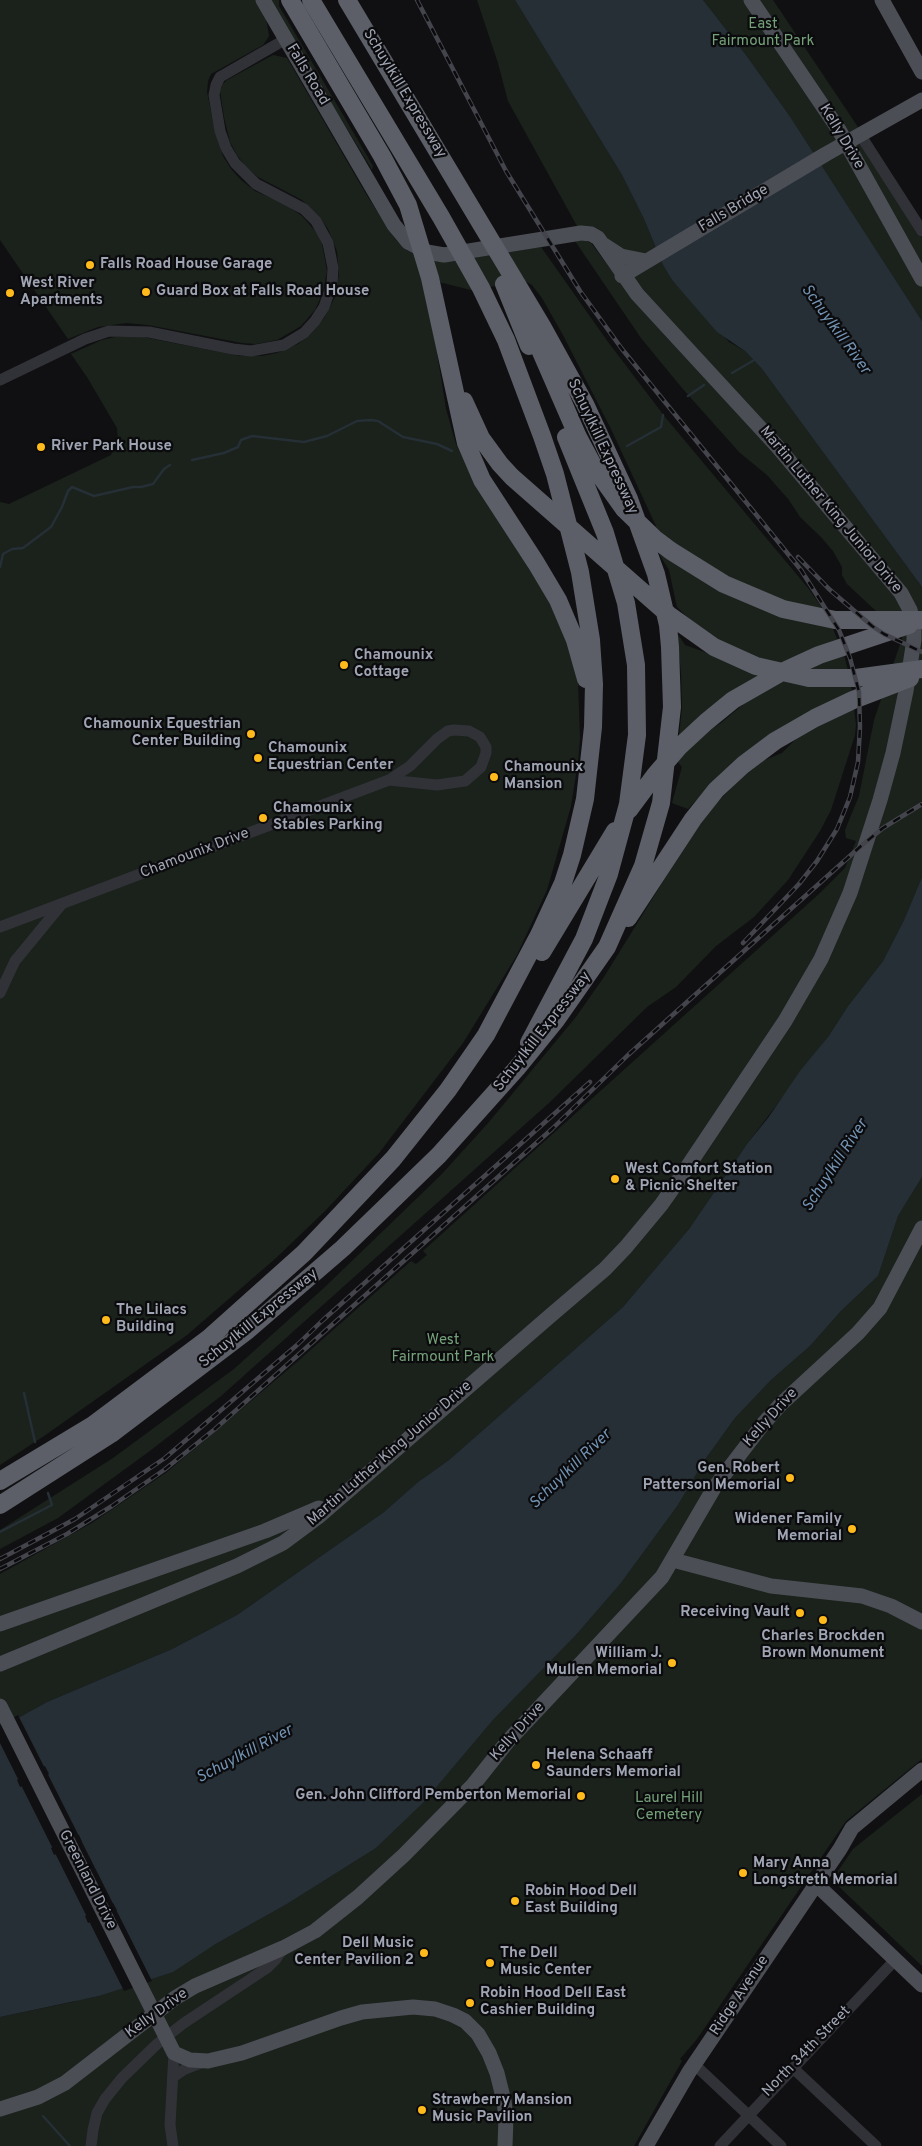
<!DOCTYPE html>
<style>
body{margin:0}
canvas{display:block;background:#101012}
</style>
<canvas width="922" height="2146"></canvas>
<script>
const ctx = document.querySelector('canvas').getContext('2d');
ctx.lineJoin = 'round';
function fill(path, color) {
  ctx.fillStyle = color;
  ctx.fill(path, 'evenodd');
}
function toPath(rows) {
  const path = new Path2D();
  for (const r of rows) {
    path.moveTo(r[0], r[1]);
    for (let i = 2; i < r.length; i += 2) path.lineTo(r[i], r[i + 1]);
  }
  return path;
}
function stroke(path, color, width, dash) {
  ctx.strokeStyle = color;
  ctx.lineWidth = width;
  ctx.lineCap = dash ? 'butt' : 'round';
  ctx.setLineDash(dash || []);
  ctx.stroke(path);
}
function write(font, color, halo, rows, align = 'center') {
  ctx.font = font + ' Overpass,sans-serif';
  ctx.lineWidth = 4.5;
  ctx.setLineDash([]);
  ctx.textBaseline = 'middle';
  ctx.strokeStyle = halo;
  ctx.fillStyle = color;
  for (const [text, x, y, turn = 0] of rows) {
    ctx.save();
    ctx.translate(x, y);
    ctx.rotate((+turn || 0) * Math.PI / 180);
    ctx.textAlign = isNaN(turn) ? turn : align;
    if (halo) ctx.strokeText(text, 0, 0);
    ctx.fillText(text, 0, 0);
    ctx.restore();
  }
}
fill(toPath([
 [0,0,257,0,266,18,269,36,263,45,211,74,208,81,207,92,215,131,223,156,231,169,241,180,255,191,285,204,302,216,316,232,322,244,327,271,323,292,315,310,301,326,277,340,256,344,242,343,148,325,126,323,98,327,68,339,0,240],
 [269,0,279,0,279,6,373,166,372,170],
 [477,0,515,0,622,175,644,219,663,265,672,280,729,342,745,351,762,369,922,587,922,877,904,920,883,961,848,1006,828,1037,747,1144,689,1229,623,1307,449,1460,418,1482,384,1512,237,1615,172,1649,47,1702,0,1728,0,1574,92,1523,167,1472,297,1362,411,1261,416,1264,427,1255,423,1251,820,893,845,868,856,841,846,838,845,830,859,796,874,720,903,636,847,584,842,575,842,567,833,551,821,537,800,517,789,500,767,475,739,452,682,388,641,338,575,241,586,241,591,243,615,275,625,268,577,226,508,101,498,63],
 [703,0,773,0,860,130,861,145,922,238,922,321,789,115,746,55],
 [273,55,287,58,366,194,395,239,406,250,422,258,440,261,454,261,541,247,608,342,665,417,808,588,827,615,844,655,850,678,856,724,855,735,831,810,820,831,788,880,754,917,716,946,676,987,647,1007,550,1102,221,1396,147,1453,58,1518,0,1549,0,1530,113,1458,234,1369,326,1286,441,1175,489,1122,576,1017,604,977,693,833,710,810,742,777,762,761,782,753,802,733,705,791,688,809,672,803,682,767,677,761,708,731,721,723,746,702,705,711,679,736,682,708,681,673,677,633,685,645,710,654,764,662,700,630,677,607,669,570,659,554,730,595,747,592,652,530,656,526,611,429,563,335,542,298,532,285,525,281,471,290,439,282,433,328,446,409,456,444,480,493,529,564,562,624,578,681,580,739,578,762,571,806,547,890,517,955,463,1043,379,1153,325,1211,276,1258,187,1335,44,1436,0,1465,0,502,9,504,111,455,118,440,117,428,87,377,71,354,102,340,120,336,143,337,240,356,262,356,277,353,298,344,310,335,324,318,335,297,339,274,337,251,328,229,319,216,302,200,258,177,246,167,237,155,230,142,224,117,220,91,222,85,227,80],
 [922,1177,922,1759,846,1821,697,2039,680,2059,682,2061,634,2146,0,2146,0,2017,77,2001,67,1990,84,1999,99,1996,214,1945,287,1904,376,1848,423,1803,493,1720,576,1635,621,1583,678,1505,704,1461,735,1418,771,1380,810,1346,841,1311,878,1276,898,1216],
 [922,1794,922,1966,832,1880,853,1849]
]), '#1a221b');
fill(toPath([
 [515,0,703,0,746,55,789,115,922,321,922,587,762,369,745,351,717,332,672,280,663,265,644,219,622,175],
 [922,877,922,1177,898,1216,878,1276,841,1311,810,1346,771,1380,735,1418,704,1461,678,1505,621,1583,576,1635,493,1720,423,1803,376,1848,287,1904,214,1945,173,1972,99,1996,0,2017,0,1728,47,1702,172,1649,237,1615,384,1512,418,1482,449,1460,623,1307,689,1229,747,1144,768,1118,800,1071,828,1037,848,1006,883,961,904,920],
 [45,1766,49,1774,20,1787,17,1780],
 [79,1835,82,1842,54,1855,51,1848],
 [113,1903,117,1910,88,1923,85,1916]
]), '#262e36');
fill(toPath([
 [18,1715,152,1981,124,1991,0,1743,0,1725]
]), '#101012');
stroke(toPath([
 [732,373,756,359],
 [688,396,704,385],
 [627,446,661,427,663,415],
 [192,460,224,453,238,447,241,440,252,436,304,442,327,436,357,421,371,420,378,421,403,437,437,444,452,451],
 [0,567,3,554,12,549,23,548,51,527,62,507,68,491,72,487,94,496,133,487,141,487,153,484,164,469,170,465],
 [24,1393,35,1442],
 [0,1532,52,1505,48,1493],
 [43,2116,70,2146]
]), '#262e36', 2.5);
stroke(toPath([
 [861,136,922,231],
 [0,380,85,339,109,331,149,332,233,349,251,351,284,345,304,333,315,321,324,307,332,284,333,268,328,243,316,221,304,209,256,184,235,163,226,148,220,131,214,95,216,85,220,77,286,39],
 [0,927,389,780,410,766,437,739,448,731,454,730,469,731,480,737,486,747,486,753,481,767,465,781,437,785,389,780],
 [0,993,15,961,61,905],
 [694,2064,781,2146],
 [793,2068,876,2146],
 [173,2077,185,2069,203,2062],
 [91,2146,93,2130,97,2113,105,2099,122,2078,157,2044,184,2023,267,1968,276,1959,283,1948],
 [173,2146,170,2125,174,2053],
 [720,2146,895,1960]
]), '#313237', 11);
stroke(toPath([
 [751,0,839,130,922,279],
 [882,0,922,72],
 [604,245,621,256,646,261],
 [622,276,826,154,922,100],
 [673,1560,771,1586,862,1596,891,1606,922,1622],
 [0,1624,265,1531,319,1508],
 [0,1664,237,1566,283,1543,318,1517,550,1316,605,1269,626,1247,661,1205,680,1178,785,1021,821,959,850,893,880,800,893,753,906,691,914,640,914,625,910,610,901,593,776,445,637,294,598,238,591,234,581,233,444,255,427,252,408,242,394,225,263,0],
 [0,1706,174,2053,190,2060,208,2061,242,2053,341,2018,362,2012,413,2007,435,2009,453,2015,465,2021,478,2034,489,2053,497,2073,504,2101,506,2118,505,2146],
 [816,1884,922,1985],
 [0,2109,38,2097,65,2083,175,1998,195,1986,283,1948,315,1931,358,1897,404,1855,473,1785,508,1741,662,1577,714,1488,763,1424,781,1404,858,1333,880,1308,922,1228],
 [646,2146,689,2072,840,1849,852,1828,922,1770]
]), '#4c4e56', 15);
stroke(toPath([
 [290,0,382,156,408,205,430,278,466,443,482,480,536,563,558,600,575,640,586,679],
 [504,284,529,346],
 [531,329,578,437,594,467,624,509,655,539,671,551,724,584,783,609,835,620,922,620],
 [464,401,481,438,500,464,512,477,669,615,714,647,756,666,809,678,856,678,922,669],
 [629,810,655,775,679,747,706,722,733,700,782,672,819,655,909,625],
 [628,918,693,819,716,790,743,765,775,741,815,718,853,700,910,678],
 [542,952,615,831],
 [529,1043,584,939,609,874,628,804,637,735,636,665,626,603,605,533,566,437],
 [0,1481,93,1425,209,1338,304,1253,393,1159,448,1090,486,1035,539,935,563,883,572,855,585,799,593,727,594,684,591,640,580,572,555,474,542,436,506,340,481,288,441,217,311,0],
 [0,1505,111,1434,248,1330,343,1248,439,1155,517,1068,556,1020,607,947,643,866,661,803,672,707,670,647,668,625,656,574,629,499,585,404,542,326,347,0]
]), '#5c5f68', 18);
const rail = toPath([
 [417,0,506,171,580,291,622,349,801,570,839,630,850,658,859,692,860,727,858,762,850,797,837,829,817,861,799,884,743,943],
 [798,557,829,589,872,626,884,634,922,652],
 [0,1559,75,1519,165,1458,297,1345,323,1320,590,1082],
 [0,1569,67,1534,112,1506,164,1470,215,1429,552,1129,628,1055,861,846,883,828,922,804]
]);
stroke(rail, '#44454c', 4.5);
stroke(rail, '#0b0b0d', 2.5, [8]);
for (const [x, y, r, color] of [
 [90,265,5,"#ffba1b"],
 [146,292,5,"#ffba1b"],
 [10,293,5,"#ffba1b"],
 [41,447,5,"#ffba1b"],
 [344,665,5,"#ffba1b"],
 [251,734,5,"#ffba1b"],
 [258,758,5,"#ffba1b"],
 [494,777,5,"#ffba1b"],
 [263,818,5,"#ffba1b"],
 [615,1179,5,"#ffba1b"],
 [106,1320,5,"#ffba1b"],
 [790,1478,5,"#ffba1b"],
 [852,1529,5,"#ffba1b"],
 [800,1613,5,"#ffba1b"],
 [823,1620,5,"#ffba1b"],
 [672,1663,5,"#ffba1b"],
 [536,1765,5,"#ffba1b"],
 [581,1796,5,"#ffba1b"],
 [743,1873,5,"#ffba1b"],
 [515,1901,5,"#ffba1b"],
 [424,1953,5,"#ffba1b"],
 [490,1963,5,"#ffba1b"],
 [470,2003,5,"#ffba1b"],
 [422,2110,5,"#ffba1b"]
]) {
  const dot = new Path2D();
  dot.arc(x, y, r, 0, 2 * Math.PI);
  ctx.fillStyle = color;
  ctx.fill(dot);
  stroke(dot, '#0b0b0d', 2);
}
write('15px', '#75a179', '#0b0b0d', [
 ["East",763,25],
 ["Fairmount Park",763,42],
 ["West",443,1341],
 ["Fairmount Park",443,1358],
 ["Laurel Hill",669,1799],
 ["Cemetery",669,1816]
]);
write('15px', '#a0a5b4', '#0b0b0d', [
 ["Falls Road",307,75,59],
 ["Schuylkill Expressway",404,94,59],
 ["Kelly Drive",841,137,59],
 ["Falls Bridge",734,209,-31],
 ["Schuylkill Expressway",602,447,65],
 ["Martin Luther King Junior Drive",830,510,50],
 ["Chamounix Drive",195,854,-21],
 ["Schuylkill Expressway",543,1032,-52],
 ["Schuylkill Expressway",259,1319,-39],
 ["Kelly Drive",771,1418,-48],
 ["Martin Luther King Junior Drive",390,1454,-41],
 ["Kelly Drive",518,1732,-48],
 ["Greenland Drive",87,1880,63],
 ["Ridge Avenue",740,1996,-56],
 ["Kelly Drive",157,2014,-36],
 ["North 34th Street",807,2052,-46]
]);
write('bold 15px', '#a0a5b4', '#0b0b0d', [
 ["Falls Road House Garage",100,265],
 ["West River",20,284],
 ["Apartments",20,301],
 ["Guard Box at Falls Road House",156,292],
 ["River Park House",51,447],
 ["Chamounix",354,656],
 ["Cottage",354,673],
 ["Chamounix Equestrian",241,725,"right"],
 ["Center Building",241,742,"right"],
 ["Chamounix",268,749],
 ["Equestrian Center",268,766],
 ["Chamounix",504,768],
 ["Mansion",504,785],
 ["Chamounix",273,809],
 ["Stables Parking",273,826],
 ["West Comfort Station",625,1170],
 ["& Picnic Shelter",625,1187],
 ["The Lilacs",116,1311],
 ["Building",116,1328],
 ["Gen. Robert",780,1469,"right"],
 ["Patterson Memorial",780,1486,"right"],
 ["Widener Family",842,1520,"right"],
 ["Memorial",842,1537,"right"],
 ["Receiving Vault",790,1613,"right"],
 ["Charles Brockden",823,1637,"center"],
 ["Brown Monument",823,1654,"center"],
 ["William J.",662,1654,"right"],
 ["Mullen Memorial",662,1671,"right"],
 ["Helena Schaaff",546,1756],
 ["Saunders Memorial",546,1773],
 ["Gen. John Clifford Pemberton Memorial",571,1796,"right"],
 ["Mary Anna",753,1864],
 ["Longstreth Memorial",753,1881],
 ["Robin Hood Dell",525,1892],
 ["East Building",525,1909],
 ["Dell Music",414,1944,"right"],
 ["Center Pavilion 2",414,1961,"right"],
 ["The Dell",500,1954],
 ["Music Center",500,1971],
 ["Robin Hood Dell East",480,1994],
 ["Cashier Building",480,2011],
 ["Strawberry Mansion",432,2101],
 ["Music Pavilion",432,2118]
], 'left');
write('italic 16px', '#7393b3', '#0b0b0d', [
 ["Schuylkill River",835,330,54],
 ["Schuylkill River",836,1166,-57],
 ["Schuylkill River",571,1470,-44],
 ["Schuylkill River",245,1755,-28]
]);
</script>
